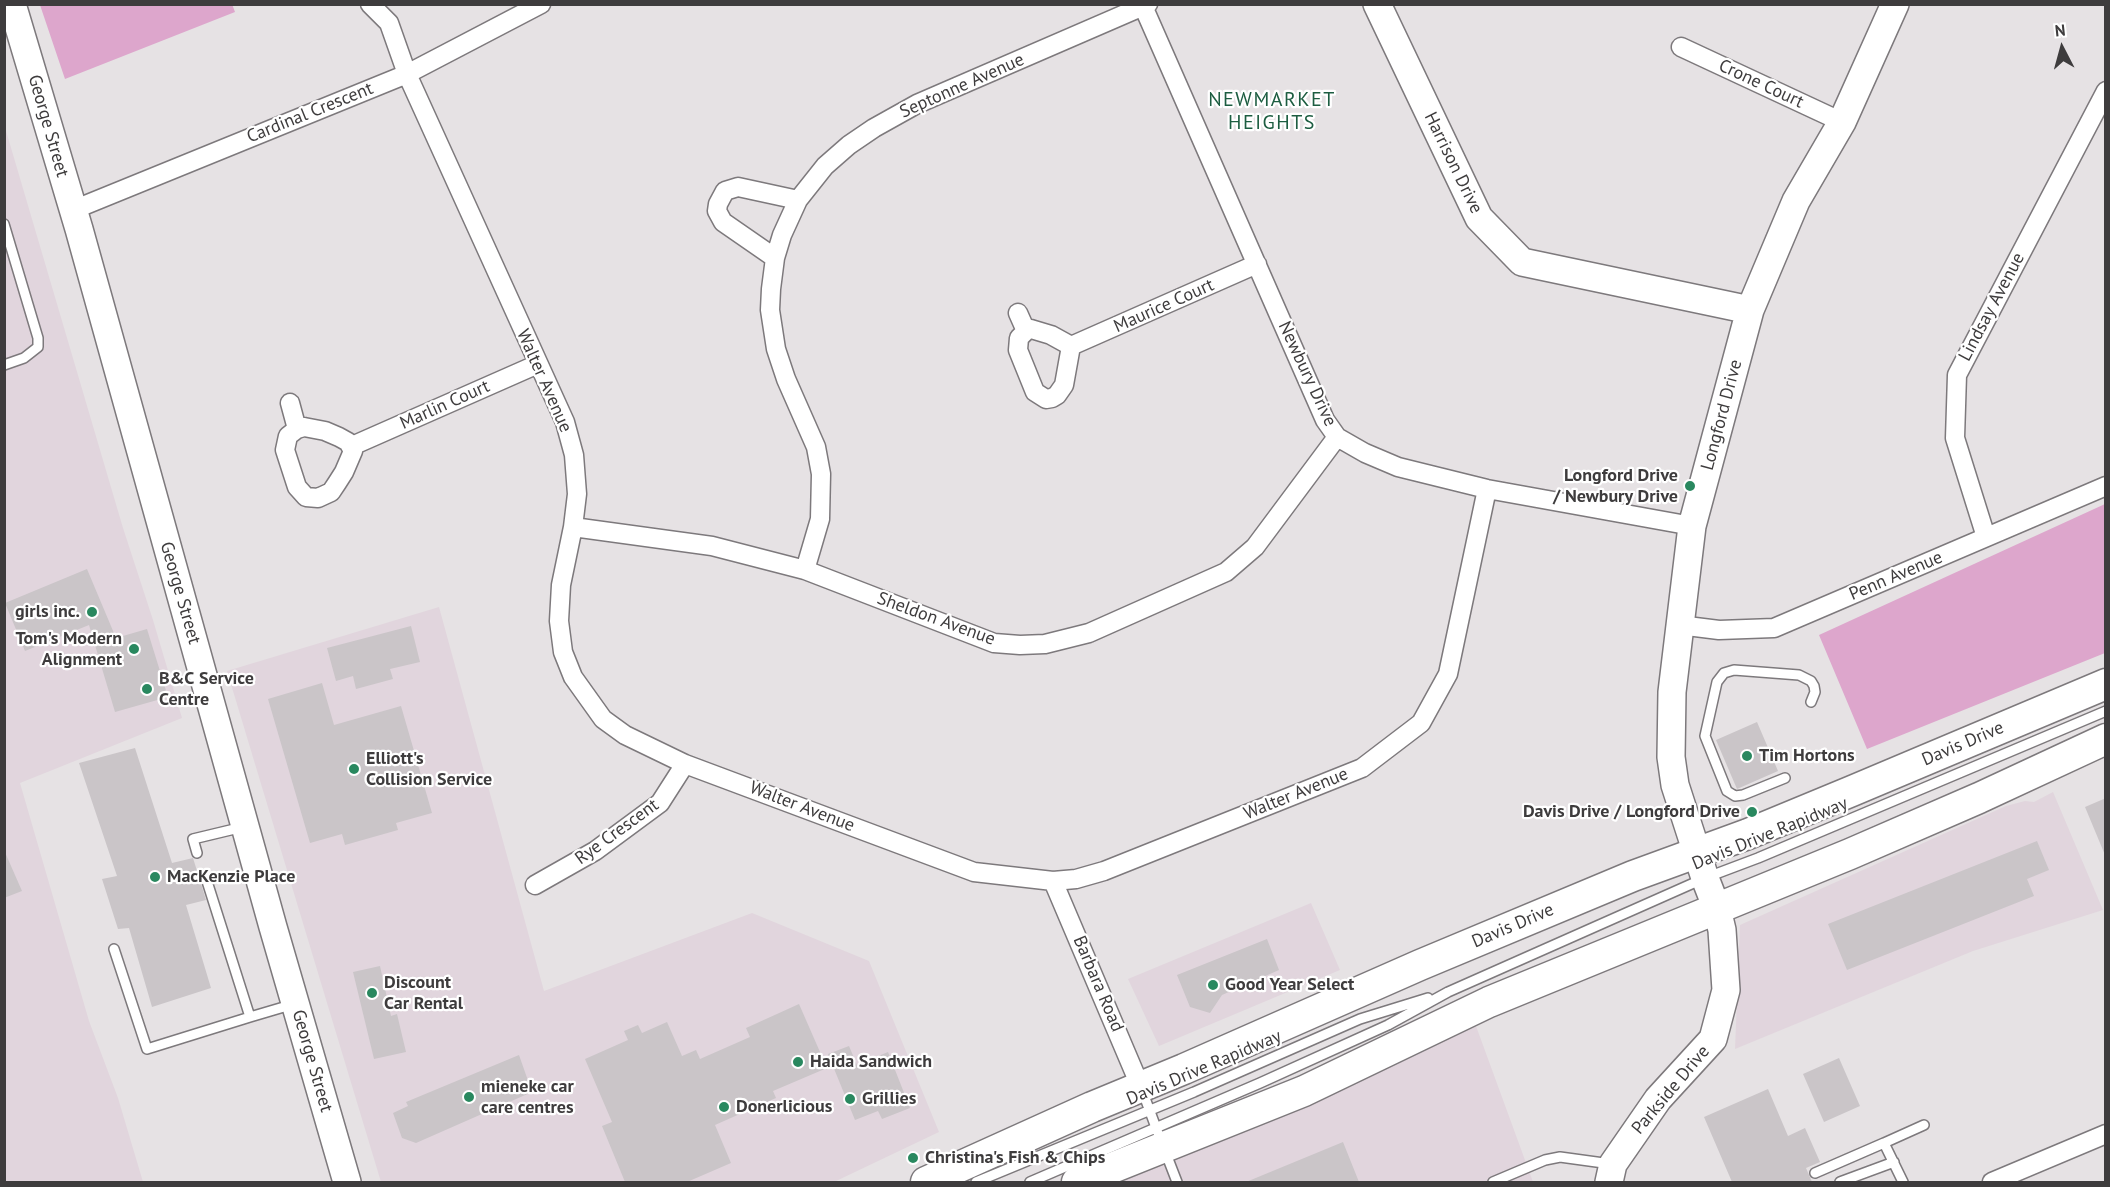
<!DOCTYPE html>
<style>
body{margin:0}
#map{position:relative;width:2110px;height:1187px;overflow:hidden;background:#e6e2e4;font-family:"PT Sans",sans-serif}
canvas{display:block}
.frame{position:absolute;inset:0;border:6px solid #3e3c3d;pointer-events:none}
.north{position:absolute;left:2032px;top:18px;width:60px;height:60px;-webkit-text-stroke:4px #fff;paint-order:stroke;rotate:354deg;font-size:16px;font-weight:700;line-height:24px;text-align:center;color:#3e3c3d}
.north::after{content:'';display:block;margin:auto;width:21px;height:27px;background:#3e3c3d;clip-path:polygon(50% 0,100% 100%,50% 72%,0 100%)}
</style>
<div id="map">
<canvas width="2110" height="1187"></canvas>
<div class="frame"></div>
<div class="north">N</div>
</div>
<script>
const ctx = document.querySelector('canvas').getContext('2d');
ctx.lineJoin = 'round';
function fill(path, color) {
  ctx.fillStyle = color;
  ctx.fill(path, 'evenodd');
}
function toPath(rows) {
  const path = new Path2D();
  for (const r of rows) {
    path.moveTo(r[0], r[1]);
    for (let i = 2; i < r.length; i += 2) path.lineTo(r[i], r[i + 1]);
  }
  return path;
}
function stroke(path, color, width, dash) {
  ctx.strokeStyle = color;
  ctx.lineWidth = width;
  ctx.lineCap = dash ? 'butt' : 'round';
  ctx.setLineDash(dash || []);
  ctx.stroke(path);
}
function write(font, color, halo, rows, align = 'center') {
  ctx.font = font + ' "PT Sans",sans-serif';
  ctx.lineWidth = 4.5;
  ctx.setLineDash([]);
  ctx.textBaseline = 'middle';
  ctx.strokeStyle = halo;
  ctx.fillStyle = color;
  for (const [text, x, y, turn = 0] of rows) {
    ctx.save();
    ctx.translate(x, y);
    ctx.rotate((+turn || 0) * Math.PI / 180);
    ctx.textAlign = isNaN(turn) ? turn : align;
    if (halo) ctx.strokeText(text, 0, 0);
    ctx.fillText(text, 0, 0);
    ctx.restore();
  }
}
fill(toPath([
 [4,124,123,528,153,620,182,718,20,783,89,1021,118,1098,143,1182,5,1182],
 [439,607,544,991,752,913,869,961,939,1132,834,1182,381,1182,227,671],
 [2053,792,2103,910,1973,951,1735,1049,1740,925,2006,806,2025,801,2034,802],
 [1311,903,1340,970,1159,1046,1128,979],
 [1476,1026,1533,1182,1106,1182]
]), '#e1d5dd');
fill(toPath([
 [232,4,235,12,65,79,40,5],
 [2105,504,2105,653,1867,749,1819,635]
]), '#dda6cc');
fill(toPath([
 [87,569,116,638,147,629,168,697,115,712,89,625,25,651,5,603],
 [411,626,420,662,390,669,393,679,356,689,353,676,336,681,327,648],
 [322,683,334,725,401,706,432,813,396,823,398,830,345,845,342,834,310,843,268,699],
 [1757,722,1778,771,1737,789,1716,740],
 [135,748,172,863,193,858,206,900,186,905,211,988,152,1007,129,928,118,929,102,879,117,876,79,763],
 [2106,798,2106,855,2105,855,2085,807],
 [2037,841,2049,870,2027,879,2034,896,1847,970,1828,924],
 [4,850,22,891,4,898],
 [1267,939,1279,970,1222,995,1210,1013,1190,1007,1177,975],
 [380,966,391,1016,397,1014,406,1052,374,1059,353,972],
 [799,1004,827,1068,773,1091,776,1098,715,1125,731,1163,687,1182,625,1182,602,1126,612,1122,585,1059,628,1040,624,1031,638,1025,642,1033,667,1022,682,1056,696,1050,700,1059,750,1037,746,1028],
 [849,1046,857,1065,888,1052,910,1108,882,1119,878,1111,855,1120,828,1054],
 [519,1055,532,1092,416,1143,402,1138,393,1113,408,1106,406,1102],
 [1839,1058,1860,1106,1824,1122,1803,1074],
 [1768,1089,1788,1136,1805,1128,1820,1162,1806,1168,1812,1182,1732,1182,1704,1117],
 [1343,1142,1359,1182,1246,1182]
]), '#cac5c8');
const lane = toPath([
 [4,224,38,338,38,347,24,358,4,365],
 [1785,778,1743,795,1735,796,1727,791,1705,736,1717,682,1724,673,1734,670,1799,675,1811,681,1814,686,1815,692,1811,702],
 [197,853,193,839,243,827],
 [114,949,147,1049,250,1017,205,875],
 [250,1017,294,1004],
 [1142,1090,1158,1133],
 [1165,1151,1177,1182],
 [1815,1173,1884,1143],
 [976,1182,1194,1092,1360,1019,1428,998],
 [1030,1182,1260,1083,1388,1025,1448,992,1705,878,1758,858,2106,711],
 [1493,1182,1545,1160,1560,1157,1611,1164],
 [1840,1182,1894,1162],
 [1903,1182,1884,1143,1924,1125]
]);
const street = toPath([
 [370,4,389,23,407,74,565,422,574,455,577,494,573,527,561,585,559,621,563,652,573,677,603,719,625,735,685,764,974,872,1053,881,1076,879,1104,871,1362,768,1421,723,1448,674,1487,489],
 [1143,6,1325,420,1337,437,1365,453,1398,467,1487,489,1692,526],
 [1681,47,1842,122],
 [73,210,407,74,541,4],
 [775,258,723,222,717,211,718,204,725,191,738,187,798,200],
 [1018,313,1026,331],
 [1031,329,1051,335,1071,346,1064,385,1057,395,1052,398,1046,399,1035,392,1018,350,1019,338,1026,331,1031,329],
 [1071,346,1257,264],
 [290,403,297,429],
 [304,427,325,431,339,437,348,442,353,451,344,472,337,483,331,492,318,498,306,497,297,487,285,450,288,436,297,429,304,427],
 [352,446,538,364],
 [573,527,712,546,805,570,994,643,1020,645,1045,644,1089,633,1226,572,1255,547,1337,437],
 [1986,537,1955,438,1957,375,2106,91],
 [805,570,820,519,821,474,816,447,786,379,776,349,770,310,771,289,775,258,782,235,798,200,825,166,849,145,874,128,917,104,1148,4],
 [1679,625,1719,630,1774,628,2106,486],
 [1053,881,1141,1088],
 [535,885,595,851,660,803,685,764],
 [1992,1182,2106,1134]
]);
const secondary = toPath([
 [12,4,79,229,273,927,347,1182],
 [1377,4,1479,218,1522,262,1750,310],
 [1609,1182,1613,1164,1658,1099,1713,1039,1726,990,1722,930,1717,909,1705,878,1675,785,1671,757,1672,692,1692,526,1750,310,1796,201,1842,122,1895,4]
]);
const primary = toPath([
 [926,1182,1092,1107,1184,1069,1420,965,1633,876,1748,834,1852,791,2106,684],
 [1077,1182,1304,1091,1489,1002,1850,854,1979,798,2106,739]
]);
stroke(lane, '#7d797c', 12);
stroke(street, '#7d797c', 21);
stroke(secondary, '#7d797c', 30);
stroke(primary, '#7d797c', 33);
stroke(lane, '#fff', 9);
stroke(street, '#fff', 18);
stroke(secondary, '#fff', 27);
stroke(primary, '#fff', 30);
for (const [x, y, r, color] of [
 [1690,486,6,"#29885f"],
 [92,612,6,"#29885f"],
 [134,649,6,"#29885f"],
 [147,689,6,"#29885f"],
 [1747,756,6,"#29885f"],
 [354,769,6,"#29885f"],
 [1752,812,6,"#29885f"],
 [155,877,6,"#29885f"],
 [1213,985,6,"#29885f"],
 [372,993,6,"#29885f"],
 [798,1062,6,"#29885f"],
 [469,1097,6,"#29885f"],
 [850,1099,6,"#29885f"],
 [724,1107,6,"#29885f"],
 [913,1158,6,"#29885f"]
]) {
  const dot = new Path2D();
  dot.arc(x, y, r, 0, 2 * Math.PI);
  ctx.fillStyle = color;
  ctx.fill(dot);
  stroke(dot, '#fff', 2);
}
write('18px', '#3e3c3d', '#fff', [
 ["Crone Court",1761,84,25],
 ["Septonne Avenue",962,86,-24],
 ["Cardinal Crescent",310,113,-22],
 ["George Street",48,126,74],
 ["Harrison Drive",1453,163,64],
 ["Maurice Court",1164,306,-24],
 ["Lindsay Avenue",1992,307,-62],
 ["Newbury Drive",1307,374,65],
 ["Walter Avenue",544,381,66],
 ["Marlin Court",445,405,-24],
 ["Longford Drive",1722,415,-75],
 ["Penn Avenue",1896,576,-23],
 ["George Street",180,593,74],
 ["Sheldon Avenue",936,619,20],
 ["Davis Drive",1963,744,-23],
 ["Walter Avenue",1296,794,-22],
 ["Walter Avenue",802,807,21],
 ["Rye Crescent",617,832,-36],
 ["Davis Drive Rapidway",1770,834,-22],
 ["Davis Drive",1513,926,-23],
 ["Barbara Road",1098,984,67],
 ["George Street",312,1061,74],
 ["Davis Drive Rapidway",1204,1068,-23],
 ["Parkside Drive",1671,1090,-50]
]);
write('bold 18px', '#3e3c3d', '#fff', [
 ["Longford Drive",1678,476,"right"],
 ["/ Newbury Drive",1678,497,"right"],
 ["girls inc.",80,612,"right"],
 ["Tom's Modern",122,639,"right"],
 ["Alignment",122,660,"right"],
 ["B&C Service",159,679],
 ["Centre",159,700],
 ["Tim Hortons",1759,756],
 ["Elliott's",366,759],
 ["Collision Service",366,780],
 ["Davis Drive / Longford Drive",1740,812,"right"],
 ["MacKenzie Place",167,877],
 ["Discount",384,983],
 ["Car Rental",384,1004],
 ["Good Year Select",1225,985],
 ["Haida Sandwich",810,1062],
 ["mieneke car",481,1087],
 ["care centres",481,1108],
 ["Grillies",862,1099],
 ["Donerlicious",736,1107],
 ["Christina's Fish & Chips",925,1158]
], 'left');
ctx.letterSpacing = '1.5px';
write('20px', '#1d5d41', '#fff', [
 ["NEWMARKET",1272,100],
 ["HEIGHTS",1272,123]
]);
ctx.letterSpacing = '0px';
</script>
